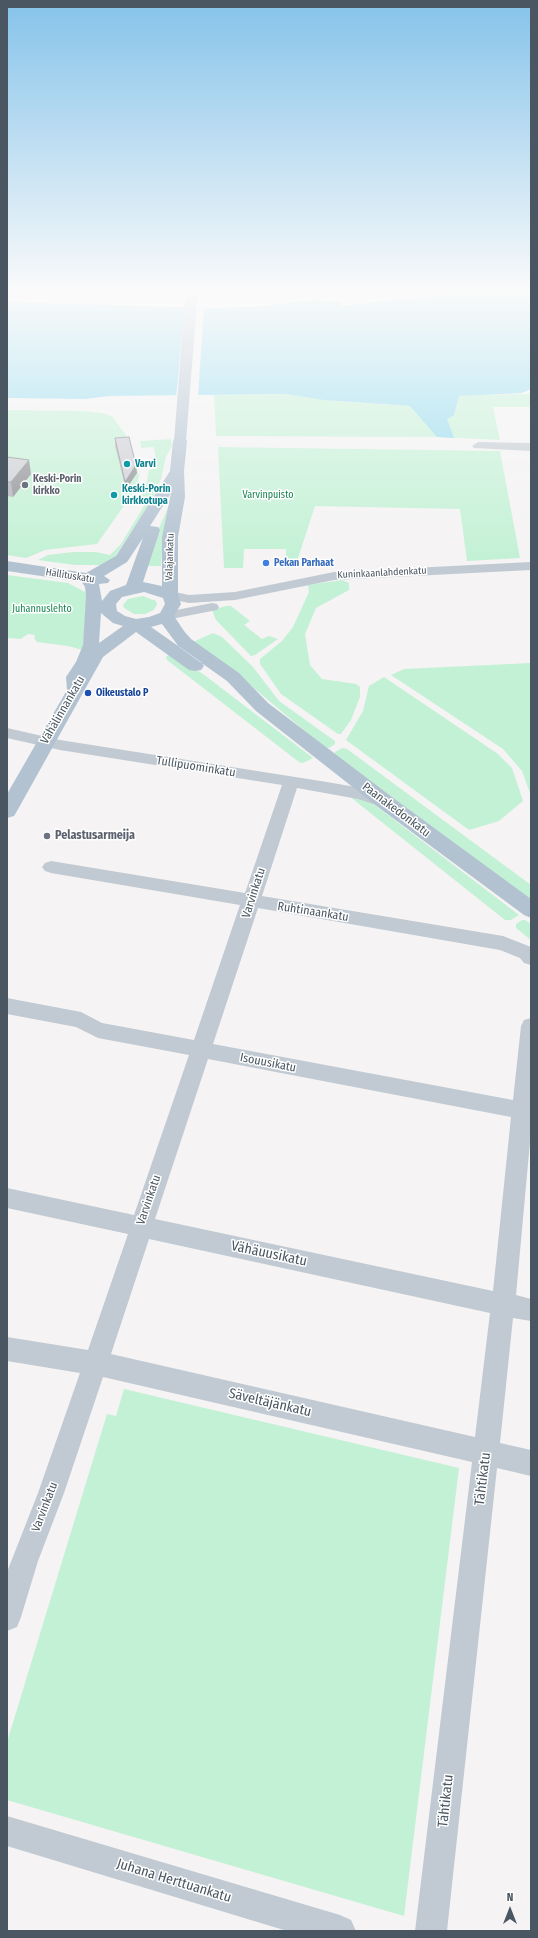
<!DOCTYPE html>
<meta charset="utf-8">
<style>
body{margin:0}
#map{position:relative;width:538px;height:1938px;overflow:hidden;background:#f5f3f3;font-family:"Fira Sans Condensed",sans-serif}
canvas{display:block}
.frame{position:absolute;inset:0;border:8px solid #4a5661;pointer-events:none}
.north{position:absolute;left:490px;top:1890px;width:40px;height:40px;-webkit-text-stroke:3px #fff;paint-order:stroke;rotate:0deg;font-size:11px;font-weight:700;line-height:16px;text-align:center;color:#4a5661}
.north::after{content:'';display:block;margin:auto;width:14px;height:18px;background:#4a5661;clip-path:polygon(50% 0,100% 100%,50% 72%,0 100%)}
</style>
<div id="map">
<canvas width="538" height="1938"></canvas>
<div class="frame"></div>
<div class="north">N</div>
</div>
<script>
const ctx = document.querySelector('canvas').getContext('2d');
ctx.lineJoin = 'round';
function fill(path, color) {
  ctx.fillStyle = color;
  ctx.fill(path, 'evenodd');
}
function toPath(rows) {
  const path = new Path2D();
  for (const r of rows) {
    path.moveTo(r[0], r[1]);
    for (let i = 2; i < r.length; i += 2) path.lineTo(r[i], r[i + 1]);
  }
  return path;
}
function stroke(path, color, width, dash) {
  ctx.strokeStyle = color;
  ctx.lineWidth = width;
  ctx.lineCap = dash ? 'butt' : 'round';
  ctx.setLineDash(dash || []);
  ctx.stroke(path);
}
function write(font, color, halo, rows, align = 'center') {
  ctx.font = font + ' "Fira Sans Condensed",sans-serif';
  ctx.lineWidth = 3;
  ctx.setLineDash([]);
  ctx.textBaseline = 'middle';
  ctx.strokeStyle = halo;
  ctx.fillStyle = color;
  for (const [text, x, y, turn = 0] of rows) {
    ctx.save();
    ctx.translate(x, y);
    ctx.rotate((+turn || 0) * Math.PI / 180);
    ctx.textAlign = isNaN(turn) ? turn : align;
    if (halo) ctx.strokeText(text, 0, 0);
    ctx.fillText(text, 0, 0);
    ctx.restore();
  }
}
fill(toPath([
 [531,391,531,407,493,407,500,440,437,437,216,436,214,395,286,394,346,402,410,406,468,395,528,394],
 [7,410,83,411,103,413,113,417,130,441,139,476,137,487,97,544,45,550,26,558,7,555],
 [171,439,172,446,166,457,161,479,151,502,114,558,106,565,75,565,38,560,48,555,73,552,96,552,110,555,121,544,147,501,139,499,146,485,149,470,157,468,154,447,141,448,140,441],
 [218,447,500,451,520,558,467,561,460,509,315,506,295,567,286,568,286,549,244,549,243,568,224,568],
 [171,501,163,539,161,566,145,566,148,552],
 [7,575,68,583,85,592,87,594,83,650,68,646,37,642,34,638,35,635,28,634,21,639,7,638],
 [342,580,349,583,349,590,316,608,305,634,310,665,322,679,356,684,360,687,360,697,351,720,341,734,338,734,281,694,260,664,260,659,282,641,293,627,309,592,308,585],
 [143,596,156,601,157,604,154,610,145,614,134,614,124,608,123,605,128,599],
 [226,606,231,606,250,621,244,625,262,639,269,636,278,639,255,655,251,656,216,620,212,610],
 [213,633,222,637,253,667,279,701,335,741,335,744,329,748,324,747,230,668,193,642],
 [170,654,203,674,313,758,303,763,299,762,167,660,166,657],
 [531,663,531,796,522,771,503,749,391,675,404,669],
 [384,677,498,754,512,768,523,801,499,821,469,830,346,740,363,711,369,686],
 [342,748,347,749,531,885,531,900,334,754,335,752],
 [349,796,361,799,375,805,519,915,511,920,505,920],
 [522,920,525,920,531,924,531,940,516,928,516,924],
 [124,1389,459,1468,404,1916,7,1800,7,1742,107,1414,116,1416]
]), '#c3f1d5');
fill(toPath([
 [493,289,531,289,531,389,522,393,459,396,454,415,447,419,454,438,437,437,410,406,324,400,286,394,109,396,86,399,7,398,7,302,210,308,251,307,317,300,322,302,336,301,342,302,341,305,343,306]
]), '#90daee');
fill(toPath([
 [185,306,204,306,198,397,176,398]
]), '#f5f3f3');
fill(toPath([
 [478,442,531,443,531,451,474,448,472,446,478,442],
 [531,562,531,570,334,580,235,600,189,603,165,598,163,595,165,592,170,591,189,595,235,592,334,572,531,562],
 [212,603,217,604,219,607,217,610,166,620,161,619,159,616,161,613,212,603],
 [7,728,60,740,327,782,361,788,391,798,393,802,391,806,385,808,358,799,297,788,262,896,503,936,531,947,531,965,524,963,520,958,500,950,258,908,213,1044,513,1100,521,1026,524,1020,531,1018,531,1131,516,1295,531,1299,531,1321,513,1318,500,1443,531,1450,531,1476,497,1468,447,1931,415,1931,472,1462,103,1377,64,1493,38,1561,21,1617,17,1627,7,1631,7,1572,38,1493,80,1373,7,1361,7,1337,88,1350,128,1234,7,1208,7,1188,134,1215,189,1055,98,1038,76,1027,7,1014,7,998,81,1012,102,1023,194,1040,240,905,51,873,45,871,42,867,45,863,51,861,245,893,282,785,60,750,7,738,7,728],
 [208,1059,511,1117,493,1291,155,1219,208,1059],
 [149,1239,490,1313,475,1437,111,1354,149,1239],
 [7,1816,340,1915,351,1920,356,1931,287,1931,7,1846,7,1816]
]), '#c1cad2');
fill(toPath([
 [125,289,389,289,383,292,180,295,131,292,125,289],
 [180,437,185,438,187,441,184,471,185,497,178,537,178,595,181,604,174,616,184,631,191,639,239,673,268,703,392,797,531,899,531,918,524,915,378,807,256,711,227,681,179,647,162,624,151,627,201,662,204,666,201,670,195,671,189,670,136,632,103,657,17,811,14,816,7,818,7,794,67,690,66,677,76,662,83,645,86,596,85,587,82,582,7,571,7,561,86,573,116,556,170,471,173,441,175,438,180,437],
 [171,493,162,537,162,586,143,582,160,530,158,527,150,526,171,493],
 [143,538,126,585,110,591,102,601,99,584,108,583,110,580,104,576,127,562,143,538],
 [144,592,163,598,165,604,160,613,149,617,136,619,125,616,117,611,116,604,122,597,144,592],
 [101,613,113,623,123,626,99,643,101,613]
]), '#b3c2d1');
stroke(toPath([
 [180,441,192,289]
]), '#b3c2d1', 12);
fill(toPath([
 [115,438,137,473,126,489,115,446],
 [7,457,31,474,13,497,7,496]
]), '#b0b2b7');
fill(toPath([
 [29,460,31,474,13,497,11,482],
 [136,465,137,473,126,489,125,482]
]), '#909195');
const building = toPath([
 [129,437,136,465,125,482,115,438,129,437],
 [7,457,29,460,11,482,7,482,7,457]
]);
fill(building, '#cdcfd5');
stroke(building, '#909195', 1);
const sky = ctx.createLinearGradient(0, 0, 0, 560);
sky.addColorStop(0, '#85c3ea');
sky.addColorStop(0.52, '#fafafa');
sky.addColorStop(1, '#fafafa00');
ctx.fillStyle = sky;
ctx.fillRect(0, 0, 538, 560);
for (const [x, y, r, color] of [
 [127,464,4,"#0f9aa8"],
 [25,485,4,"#6b7280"],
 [114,495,4,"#0f9aa8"],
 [266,563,4,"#3f7fe0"],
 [88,693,4,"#1a4fb4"],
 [47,836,4,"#6b7280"]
]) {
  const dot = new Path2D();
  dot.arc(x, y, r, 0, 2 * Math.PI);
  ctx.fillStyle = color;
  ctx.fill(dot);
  stroke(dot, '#fff', 1.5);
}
write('bold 10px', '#0d838f', '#fff', [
 ["Varvi",135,464],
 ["Keski-Porin",122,489],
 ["kirkkotupa",122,501]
], 'left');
write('bold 10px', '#5b616d', '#fff', [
 ["Keski-Porin",33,479],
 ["kirkko",33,491]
], 'left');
write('10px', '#17864f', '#fff', [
 ["Varvinpuisto",268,495],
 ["Juhannuslehto",42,609]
]);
write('10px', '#4a5661', '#fff', [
 ["Valajankatu",170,557,-88],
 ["Kuninkaanlahdenkatu",382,573,-3],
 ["Hallituskatu",70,576,9]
]);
write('bold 10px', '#366cbe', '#fff', [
 ["Pekan Parhaat",274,563]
], 'left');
write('bold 10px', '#164399', '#fff', [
 ["Oikeustalo P",96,693]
], 'left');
write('12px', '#4a5661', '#fff', [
 ["Vähälinnankatu",63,710,-60],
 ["Tullipuominkatu",196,767,9],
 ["Paanakedonkatu",396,810,37],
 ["Varvinkatu",254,893,-72],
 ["Ruhtinaankatu",313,912,9],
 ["Isouusikatu",268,1063,11],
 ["Varvinkatu",149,1200,-71],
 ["Varvinkatu",45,1507,-69]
]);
write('bold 12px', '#5b616d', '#fff', [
 ["Pelastusarmeija",55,836]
], 'left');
write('14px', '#4a5661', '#fff', [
 ["Vähäuusikatu",269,1254,12],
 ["Säveltäjänkatu",270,1403,13],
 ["Tähtikatu",483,1479,-83],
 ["Tähtikatu",446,1801,-84],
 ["Juhana Herttuankatu",174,1881,17]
]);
</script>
